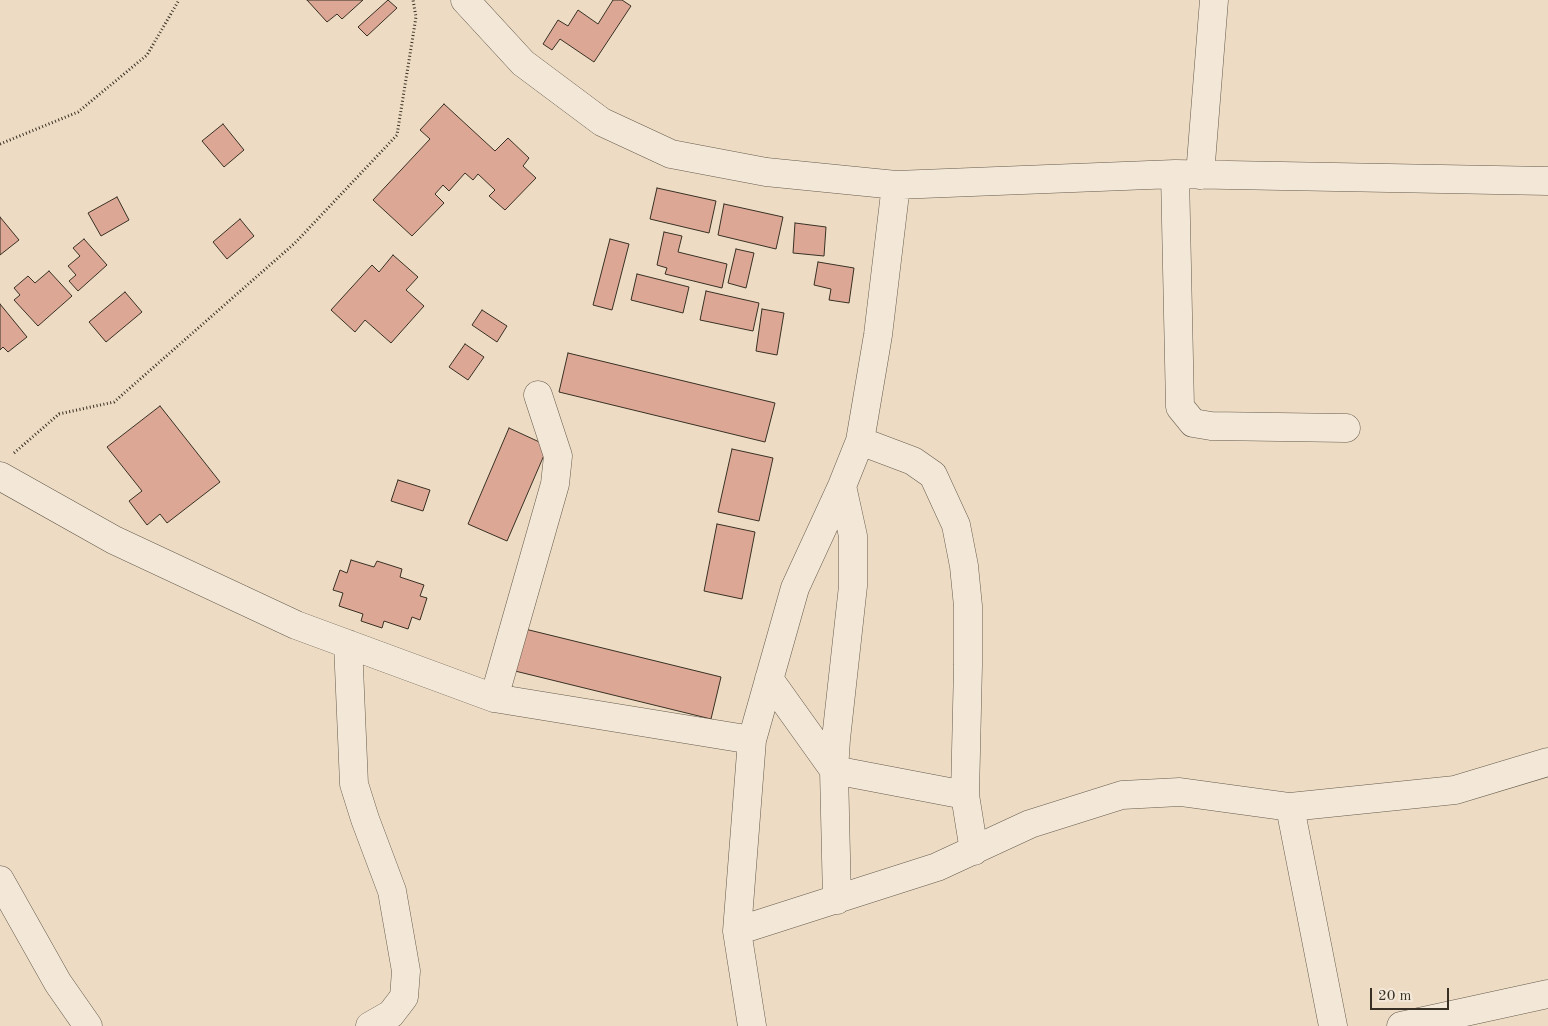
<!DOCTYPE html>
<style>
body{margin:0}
#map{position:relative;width:1548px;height:1026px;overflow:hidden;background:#eddbc3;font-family:"Old Standard TT",serif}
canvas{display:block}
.scale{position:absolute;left:1370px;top:988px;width:79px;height:22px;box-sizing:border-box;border:2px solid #383024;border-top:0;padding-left:6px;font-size:15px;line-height:18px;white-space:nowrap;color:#383024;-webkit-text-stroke:4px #f3e8d8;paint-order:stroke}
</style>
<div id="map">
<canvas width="1548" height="1026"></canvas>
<div class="scale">20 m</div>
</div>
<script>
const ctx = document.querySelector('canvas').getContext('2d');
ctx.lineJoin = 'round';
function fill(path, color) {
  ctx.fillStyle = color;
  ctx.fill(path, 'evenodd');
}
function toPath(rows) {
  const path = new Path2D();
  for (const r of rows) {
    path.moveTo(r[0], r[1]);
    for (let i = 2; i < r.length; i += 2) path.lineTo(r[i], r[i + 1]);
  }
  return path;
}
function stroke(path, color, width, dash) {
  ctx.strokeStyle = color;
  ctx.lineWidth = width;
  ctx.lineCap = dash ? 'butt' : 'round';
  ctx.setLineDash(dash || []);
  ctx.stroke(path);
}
const building = toPath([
 [307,0,363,0,342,19,337,14,327,22,307,0],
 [388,0,397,8,367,36,358,27,388,0],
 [613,0,622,0,631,6,594,62,560,39,552,50,543,44,558,20,568,26,578,10,598,24,613,0],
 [444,104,495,151,508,138,529,158,523,166,536,178,505,210,489,196,495,190,478,174,473,180,465,173,449,191,443,185,435,194,444,203,412,236,373,200,430,139,420,130,444,104],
 [223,124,244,150,224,167,202,141,223,124],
 [657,188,716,201,709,233,650,219,657,188],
 [117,197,129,220,101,236,88,213,117,197],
 [724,204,783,217,776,249,718,235,724,204],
 [0,217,19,240,0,255,0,217],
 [240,219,254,236,227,259,213,242,240,219],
 [795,223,826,227,824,256,793,253,795,223],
 [664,232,682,236,678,252,727,264,722,288,665,274,667,268,657,265,664,232],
 [84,239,107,265,78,291,69,281,76,275,68,266,80,256,73,248,84,239],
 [610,239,629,244,612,310,593,305,610,239],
 [736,249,754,253,746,288,728,283,736,249],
 [393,255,418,277,406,290,424,306,391,343,365,320,355,332,331,310,372,265,379,272,393,255],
 [818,262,854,268,849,303,829,300,831,289,814,285,818,262],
 [49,271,72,296,38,326,14,300,20,295,14,288,28,276,35,283,49,271],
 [637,274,689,287,683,313,631,300,637,274],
 [706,291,759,303,753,331,700,320,706,291],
 [125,292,142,312,106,342,89,322,125,292],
 [0,304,27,337,8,352,3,347,0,350,0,304],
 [762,309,784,313,777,355,756,351,762,309],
 [482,310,507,326,497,342,472,325,482,310],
 [465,344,484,357,468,380,449,367,465,344],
 [568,353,775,403,765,442,559,392,568,353],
 [160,406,220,482,167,523,160,514,147,525,129,501,142,491,107,447,160,406],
 [509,428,548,446,507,541,468,524,509,428],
 [732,449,773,458,759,521,718,512,732,449],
 [398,480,430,490,423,511,391,501,398,480],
 [717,524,755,532,742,599,704,591,717,524],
 [351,560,374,567,377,561,402,569,400,577,424,585,420,596,427,598,420,620,412,617,408,629,384,621,382,628,361,621,363,614,339,606,343,593,333,590,340,570,347,573,351,560],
 [525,629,721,677,711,719,515,671,525,629]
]);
fill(building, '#dca895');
stroke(building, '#383024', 1);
const minor = toPath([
 [465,0,523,63,602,122,671,154,766,172,896,185,1175,174,1548,181],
 [1175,174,1180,407,1193,423,1211,426,1346,428],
 [1200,175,1214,0],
 [860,441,913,461,933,475,956,525,964,566,968,606,968,665,965,795,974,851],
 [0,476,114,540,296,625,494,698,752,740],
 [348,644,354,784,365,819,392,891,406,971,404,997,391,1014,370,1026],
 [769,679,834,770,965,795],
 [494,698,555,484,558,456,538,395],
 [1290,807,1333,1026],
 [0,880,58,983,88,1026],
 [837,900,834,770,836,739,853,586,853,536,842,486],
 [737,931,937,867,1030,824,1122,795,1180,792,1290,807,1455,790,1548,762],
 [752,1026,737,931,752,740,795,588,842,486,860,441,878,335,896,185],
 [1401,1026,1548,994]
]);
stroke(minor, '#655b4c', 29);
stroke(toPath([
 [0,144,78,112,147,55,179,0],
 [14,453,59,414,114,402,295,243,397,135,416,17,413,0]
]), '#383024', 3, [1, 2.5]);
stroke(minor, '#f3e8d8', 28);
</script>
